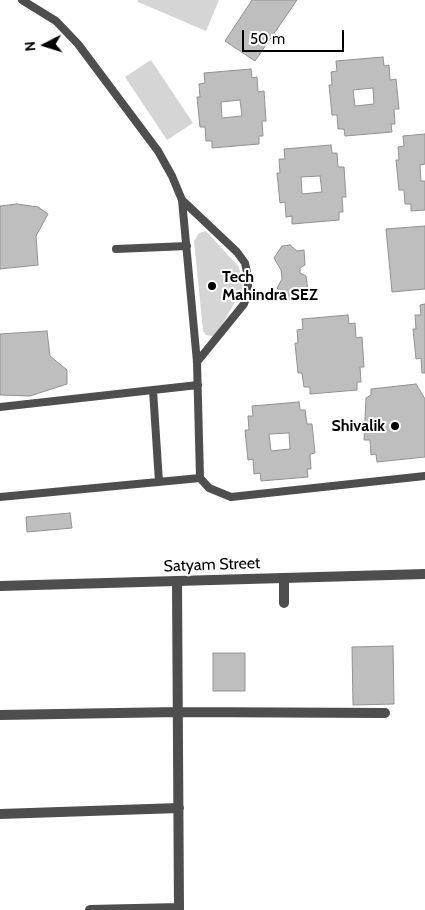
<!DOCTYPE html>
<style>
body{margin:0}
#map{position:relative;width:425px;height:910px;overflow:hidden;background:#fff;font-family:Cabin,sans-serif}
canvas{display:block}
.north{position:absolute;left:20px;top:20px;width:50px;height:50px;-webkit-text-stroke:4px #fff;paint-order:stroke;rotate:265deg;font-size:14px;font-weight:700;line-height:20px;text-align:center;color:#000}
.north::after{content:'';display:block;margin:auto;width:18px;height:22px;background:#000;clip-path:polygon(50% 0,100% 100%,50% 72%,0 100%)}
.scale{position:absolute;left:242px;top:30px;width:102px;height:22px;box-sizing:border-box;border:2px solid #000;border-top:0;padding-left:6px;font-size:15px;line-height:18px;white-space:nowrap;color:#000;-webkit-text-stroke:4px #fff;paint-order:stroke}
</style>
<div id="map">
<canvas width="425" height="910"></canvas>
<div class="north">N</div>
<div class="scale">50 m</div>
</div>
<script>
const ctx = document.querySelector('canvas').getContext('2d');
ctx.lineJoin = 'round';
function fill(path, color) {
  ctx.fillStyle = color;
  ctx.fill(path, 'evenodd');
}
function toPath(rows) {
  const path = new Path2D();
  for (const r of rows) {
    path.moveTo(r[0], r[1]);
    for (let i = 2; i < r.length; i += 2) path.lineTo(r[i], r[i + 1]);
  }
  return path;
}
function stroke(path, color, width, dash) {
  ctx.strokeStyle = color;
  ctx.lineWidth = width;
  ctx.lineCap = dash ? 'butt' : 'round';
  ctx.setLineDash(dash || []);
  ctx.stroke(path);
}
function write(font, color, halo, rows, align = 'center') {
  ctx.font = font + ' Cabin,sans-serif';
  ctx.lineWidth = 4;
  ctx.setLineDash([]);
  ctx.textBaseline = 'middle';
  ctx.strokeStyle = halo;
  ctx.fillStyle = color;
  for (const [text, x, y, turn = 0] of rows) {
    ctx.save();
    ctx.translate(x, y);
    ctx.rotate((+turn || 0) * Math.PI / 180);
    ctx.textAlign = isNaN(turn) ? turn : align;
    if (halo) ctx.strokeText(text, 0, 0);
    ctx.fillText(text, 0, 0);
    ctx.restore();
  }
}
fill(toPath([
 [138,0,219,0,206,31,138,2],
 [151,60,193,123,167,140,125,77],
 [206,231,238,266,243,279,242,290,216,335,211,336,206,335,203,331,194,241,199,233]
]), '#d5d5d5');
const building = toPath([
 [252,0,297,0,255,61,225,41,252,0],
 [383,57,384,66,389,65,390,80,396,79,399,109,394,109,395,124,391,124,392,132,345,136,344,129,338,129,337,115,332,115,329,85,332,85,331,72,337,71,336,61,383,57],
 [373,88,374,104,355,106,353,90,373,88],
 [251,69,252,78,257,77,258,92,264,91,266,121,262,121,263,136,259,136,259,144,212,148,212,141,206,141,205,127,200,127,197,97,200,97,199,84,205,83,204,73,251,69],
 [240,100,242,116,222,118,221,102,240,100],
 [425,134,425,164,420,165,421,181,425,181,425,210,411,211,411,204,405,204,404,190,399,190,396,160,399,160,398,147,404,146,403,136,425,134],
 [331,145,332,153,337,153,338,167,344,167,346,197,342,197,343,212,339,212,339,220,292,224,292,216,286,217,285,202,280,203,277,173,280,173,279,159,285,159,284,149,331,145],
 [320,176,322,192,302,194,301,177,320,176],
 [17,204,38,207,48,214,36,236,38,265,0,269,0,206,17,204],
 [425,226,425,289,392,292,386,229,425,226],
 [290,245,297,251,304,250,305,265,300,268,300,273,306,276,308,291,301,293,297,300,289,300,277,288,282,279,281,270,274,258,282,246,290,245],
 [425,304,425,373,422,373,421,358,416,359,413,329,416,329,415,315,421,315,420,305,425,304],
 [348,315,349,324,355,323,356,338,362,337,364,367,360,367,361,382,357,382,357,390,310,394,310,387,304,387,302,373,298,373,295,343,298,343,297,330,303,329,302,319,348,315],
 [47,331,50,356,67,370,67,384,30,396,0,395,0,334,47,331],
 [416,384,425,399,425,457,377,462,376,454,371,455,370,440,364,440,366,398,371,395,371,389,416,384],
 [299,402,300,410,305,410,307,424,312,424,315,453,310,454,311,469,307,469,308,477,261,481,260,473,254,474,253,459,248,460,245,430,249,430,248,416,253,416,252,406,299,402],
 [289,433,290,449,271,451,269,434,289,433],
 [70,513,72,528,27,532,26,517,70,513],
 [393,646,394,704,353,705,352,647,393,646],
 [213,653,245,653,245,691,213,691,213,653]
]);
fill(building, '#bebebe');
stroke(building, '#929292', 1);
stroke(toPath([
 [22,0,56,21,78,44,158,151,172,176,182,200,197,362,200,478,209,488,231,497,240,496,425,476],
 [182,200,237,252,245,263,248,277,248,293,244,304,197,362],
 [116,249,187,246],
 [153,390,159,482],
 [0,407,198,385],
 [0,497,200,478]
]), '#4e4e4e', 8);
stroke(toPath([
 [284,578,284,603],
 [177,582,179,910],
 [0,715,178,712,385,713],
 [0,814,179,808],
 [90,910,179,908]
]), '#4e4e4e', 10);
stroke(toPath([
 [0,586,425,574]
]), '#4e4e4e', 10);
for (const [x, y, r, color] of [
 [212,286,5,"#000"],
 [395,426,5,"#000"]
]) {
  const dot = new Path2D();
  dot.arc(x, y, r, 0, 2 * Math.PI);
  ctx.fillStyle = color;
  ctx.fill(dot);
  stroke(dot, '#fff', 2);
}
write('bold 16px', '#000', '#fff', [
 ["Tech",222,277],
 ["Mahindra SEZ",222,295],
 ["Shivalik",385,426,"right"]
], 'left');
write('16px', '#000', '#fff', [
 ["Satyam Street",212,565,-2]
]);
</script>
